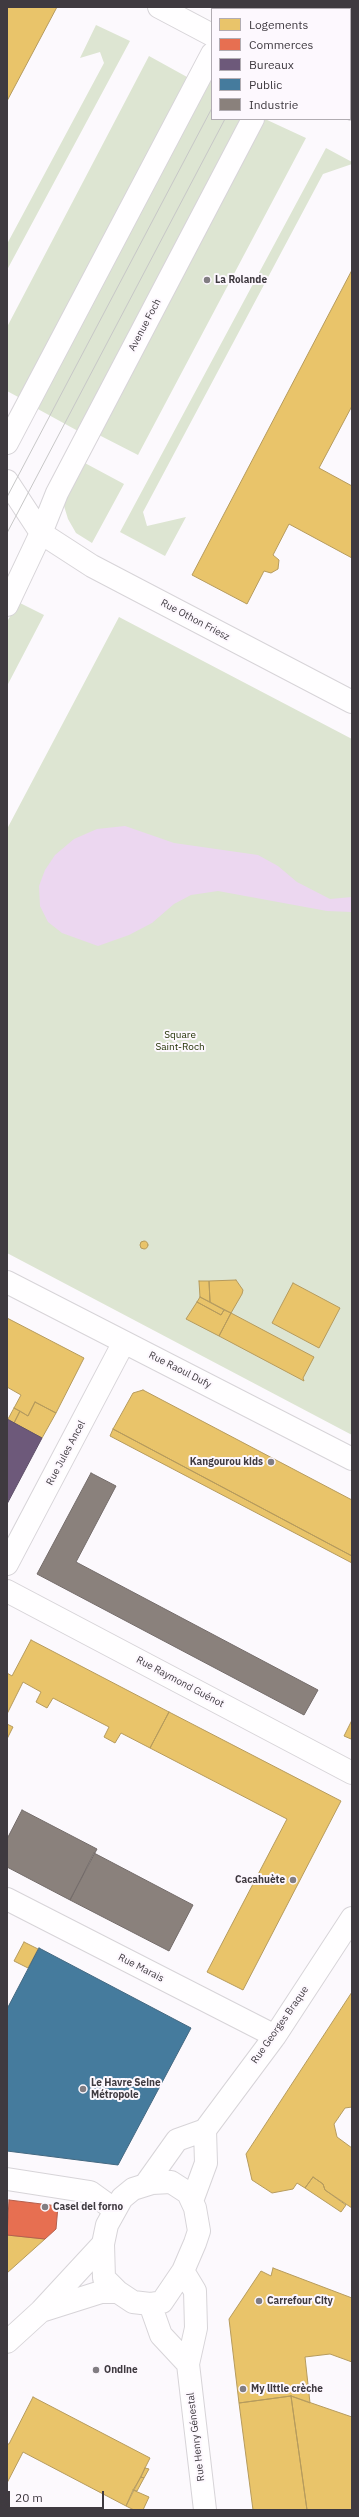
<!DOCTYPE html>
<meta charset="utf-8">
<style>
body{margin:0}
#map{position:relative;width:359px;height:2517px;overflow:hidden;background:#fcf9fd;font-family:"IBM Plex Sans",sans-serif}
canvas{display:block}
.frame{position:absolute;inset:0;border:8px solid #3f3a40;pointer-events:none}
.legend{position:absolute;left:211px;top:8px;width:140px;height:112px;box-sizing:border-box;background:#fdf8fe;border:1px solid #b1acb2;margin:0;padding:5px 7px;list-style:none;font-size:12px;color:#3f3a40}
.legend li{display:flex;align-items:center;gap:8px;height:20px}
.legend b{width:20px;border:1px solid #b1acb2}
.scale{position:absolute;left:8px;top:2491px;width:96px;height:18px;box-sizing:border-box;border:2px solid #3f3a40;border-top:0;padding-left:5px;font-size:12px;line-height:14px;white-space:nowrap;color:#3f3a40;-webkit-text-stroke:3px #fdf8fe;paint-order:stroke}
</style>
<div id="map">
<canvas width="359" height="2517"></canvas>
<div class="frame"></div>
<ul class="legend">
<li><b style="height:11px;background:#e9c46a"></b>Logements</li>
<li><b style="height:11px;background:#e76f51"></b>Commerces</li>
<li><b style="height:11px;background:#6d597a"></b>Bureaux</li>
<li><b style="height:11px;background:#457b9d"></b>Public</li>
<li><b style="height:11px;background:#8a817c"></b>Industrie</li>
</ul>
<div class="scale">20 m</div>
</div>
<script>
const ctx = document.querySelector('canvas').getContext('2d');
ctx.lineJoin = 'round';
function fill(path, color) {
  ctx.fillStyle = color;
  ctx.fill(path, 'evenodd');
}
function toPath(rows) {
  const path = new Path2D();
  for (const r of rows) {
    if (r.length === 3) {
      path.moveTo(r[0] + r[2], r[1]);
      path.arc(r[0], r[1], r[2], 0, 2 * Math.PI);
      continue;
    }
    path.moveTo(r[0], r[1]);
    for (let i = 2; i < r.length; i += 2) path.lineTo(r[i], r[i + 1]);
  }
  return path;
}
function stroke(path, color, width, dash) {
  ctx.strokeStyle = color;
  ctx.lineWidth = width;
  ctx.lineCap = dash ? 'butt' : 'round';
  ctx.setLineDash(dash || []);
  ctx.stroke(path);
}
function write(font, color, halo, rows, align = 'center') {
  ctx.font = font + ' "IBM Plex Sans",sans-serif';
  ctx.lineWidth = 4;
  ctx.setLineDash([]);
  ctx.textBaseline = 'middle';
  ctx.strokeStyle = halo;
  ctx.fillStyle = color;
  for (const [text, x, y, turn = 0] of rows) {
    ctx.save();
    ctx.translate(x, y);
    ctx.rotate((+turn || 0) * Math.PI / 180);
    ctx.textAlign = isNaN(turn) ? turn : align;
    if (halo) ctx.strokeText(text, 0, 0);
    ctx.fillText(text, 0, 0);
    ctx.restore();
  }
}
fill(toPath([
 [248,7,302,7,301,9,246,9],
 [322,7,352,7,352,52,350,55,350,9,321,9],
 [96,25,130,41,7,270,7,244,104,63,100,52,80,58],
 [149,56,187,77,185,87,20,398,7,391,7,327],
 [212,75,212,119,243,119,78,431,36,408],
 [265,119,306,138,138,455,97,434],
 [326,148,352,162,352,164,323,174,143,512,147,526,186,517,165,556,120,532],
 [83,462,124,484,92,543,76,533,68,519,64,506,67,492],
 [18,602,44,615,7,686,7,622],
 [119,617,352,739,352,1435,7,1253,7,829]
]), '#dde5d2');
fill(toPath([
 [125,826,174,843,258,855,278,866,297,882,330,899,352,897,352,912,327,911,218,891,191,895,174,904,152,923,129,935,98,946,62,933,48,922,40,906,39,886,45,870,55,855,74,839,97,829]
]), '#ecd7f0');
const homes = toPath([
 [7,7,57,7,7,101,7,7],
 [352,270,352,406,319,468,352,486,352,558,289,524,273,555,279,560,278,569,271,573,264,571,247,604,192,575,352,270],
 [144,1245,4],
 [236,1280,243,1290,242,1294,231,1313,210,1302,209,1281,236,1280],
 [199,1281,209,1281,210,1302,200,1297,199,1281],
 [293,1283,340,1308,319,1348,272,1323,293,1283],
 [200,1297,224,1310,221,1315,197,1302,200,1297],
 [197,1302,221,1315,224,1310,231,1313,219,1336,186,1319,197,1302],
 [231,1313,314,1357,303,1378,304,1381,219,1336,231,1313],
 [7,1318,84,1358,56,1413,35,1402,28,1416,14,1408,21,1395,7,1387,7,1318],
 [143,1390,352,1500,352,1556,113,1429,133,1393,143,1390],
 [35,1402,56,1413,42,1438,14,1423,20,1411,28,1416,35,1402],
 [14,1408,20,1411,14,1423,8,1419,14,1408],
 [113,1429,352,1556,352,1563,110,1436,113,1429],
 [31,1640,169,1712,150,1748,121,1733,115,1743,104,1737,109,1727,53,1698,47,1708,36,1702,41,1692,23,1682,7,1714,7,1673,12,1676,31,1640],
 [169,1712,341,1801,243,1990,207,1972,287,1819,150,1748,169,1712],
 [352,1720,352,1736,351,1739,344,1736,352,1720],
 [7,1724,13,1727,7,1739,7,1724],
 [24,1942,38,1949,28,1968,14,1961,24,1942],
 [352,1992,352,2107,345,2108,334,2124,337,2137,352,2148,352,2208,325,2190,323,2184,313,2177,305,2188,297,2183,293,2189,272,2193,252,2180,246,2154,352,1992],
 [313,2177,323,2184,325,2190,346,2205,341,2212,305,2188,313,2177],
 [7,2235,45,2239,7,2273,7,2235],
 [273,2268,352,2298,352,2362,330,2354,305,2357,310,2403,291,2396,239,2403,229,2319,261,2271,271,2276,273,2268],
 [291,2396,307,2510,253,2510,239,2403,291,2396],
 [291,2396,352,2417,352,2510,307,2510,291,2396],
 [33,2397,150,2458,126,2506,23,2452,7,2483,7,2444,9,2444,33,2397],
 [145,2468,149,2469,144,2478,141,2477,145,2468],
 [141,2477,144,2478,137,2491,133,2490,141,2477],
 [133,2490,149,2497,143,2510,134,2510,126,2506,133,2490]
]);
fill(homes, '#e9c46a');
stroke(homes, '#b69b5d', 1);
const shops = toPath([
 [9,2200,58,2206,56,2229,45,2239,7,2235,9,2200]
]);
fill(shops, '#e76f51');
stroke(shops, '#b55f4c', 1);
const offices = toPath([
 [7,1419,42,1438,7,1504,7,1419]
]);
fill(offices, '#6d597a');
stroke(offices, '#5f5069', 1);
const public = toPath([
 [39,1948,191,2028,118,2165,7,2151,7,2009,39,1948]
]);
fill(public, '#457b9d');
stroke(public, '#436881', 1);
const industry = toPath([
 [91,1473,116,1486,76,1562,318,1690,304,1715,37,1574,91,1473],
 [22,1810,97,1849,70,1900,7,1867,7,1839,22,1810],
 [94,1853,193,1905,169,1951,70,1900,94,1853]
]);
fill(industry, '#8a817c');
stroke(industry, '#746c6a', 1);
const minor = toPath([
 [159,7,212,35],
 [236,9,237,7],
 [311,9,312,7],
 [350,108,352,109],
 [7,443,212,54],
 [7,481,41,533,92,566,352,702],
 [7,605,41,533,57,493,253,119],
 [7,1282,352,1459],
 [7,1564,124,1342],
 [7,1591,352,1773],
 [7,1899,275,2036],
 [7,2179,90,2192,115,2210],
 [171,2182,188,2193,195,2208,199,2231,195,2243,183,2271,162,2302,150,2304,133,2302,118,2292,104,2278,103,2244,107,2225,122,2198,133,2189,152,2183,171,2182],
 [145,2185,177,2140,205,2130,275,2036,352,1918],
 [192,2201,206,2163,205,2130],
 [183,2271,195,2291,196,2328,188,2364,205,2510],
 [150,2304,161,2335,188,2364],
 [41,2311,101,2292,118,2292],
 [7,2342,41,2311,103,2244]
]);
stroke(minor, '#d7d4d8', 24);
stroke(minor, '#fffeff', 22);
stroke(toPath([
 [265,9,266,7],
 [283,9,284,7],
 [7,497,212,108],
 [7,533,225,119]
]), '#c7c7c7', 1);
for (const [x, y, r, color] of [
 [207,280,4,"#817d82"],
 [271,1462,4,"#817d82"],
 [293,1880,4,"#817d82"],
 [83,2089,4,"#817d82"],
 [45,2207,4,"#817d82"],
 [259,2301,4,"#817d82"],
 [96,2370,4,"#817d82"],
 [243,2389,4,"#817d82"]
]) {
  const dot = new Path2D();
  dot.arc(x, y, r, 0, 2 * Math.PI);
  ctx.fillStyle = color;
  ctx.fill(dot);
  stroke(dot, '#fdf8fe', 1.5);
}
write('bold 10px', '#3f3a40', '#fdf8fe', [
 ["La Rolande",215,280],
 ["Kangourou kids",263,1462,"right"],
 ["Cacahuète",285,1880,"right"],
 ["Le Havre Seine",91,2083],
 ["Métropole",91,2095],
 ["Casel del forno",53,2207],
 ["Carrefour City",267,2301],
 ["Ondine",104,2370],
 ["My little crèche",251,2389]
], 'left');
write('10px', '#3f3a40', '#fdf8fe', [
 ["Avenue Foch",145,325,-62],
 ["Rue Othon Friesz",195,620,28],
 ["Rue Raoul Dufy",180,1370,27],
 ["Rue Jules Ancel",66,1453,-62],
 ["Rue Raymond Guénot",180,1682,28],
 ["Rue Marais",141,1968,27],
 ["Rue Georges Braque",280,2025,-55],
 ["Rue Henry Génestal",196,2437,-97]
]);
write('10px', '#233205', '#fdf8fe', [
 ["Square",180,1035],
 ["Saint-Roch",180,1047]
]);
</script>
